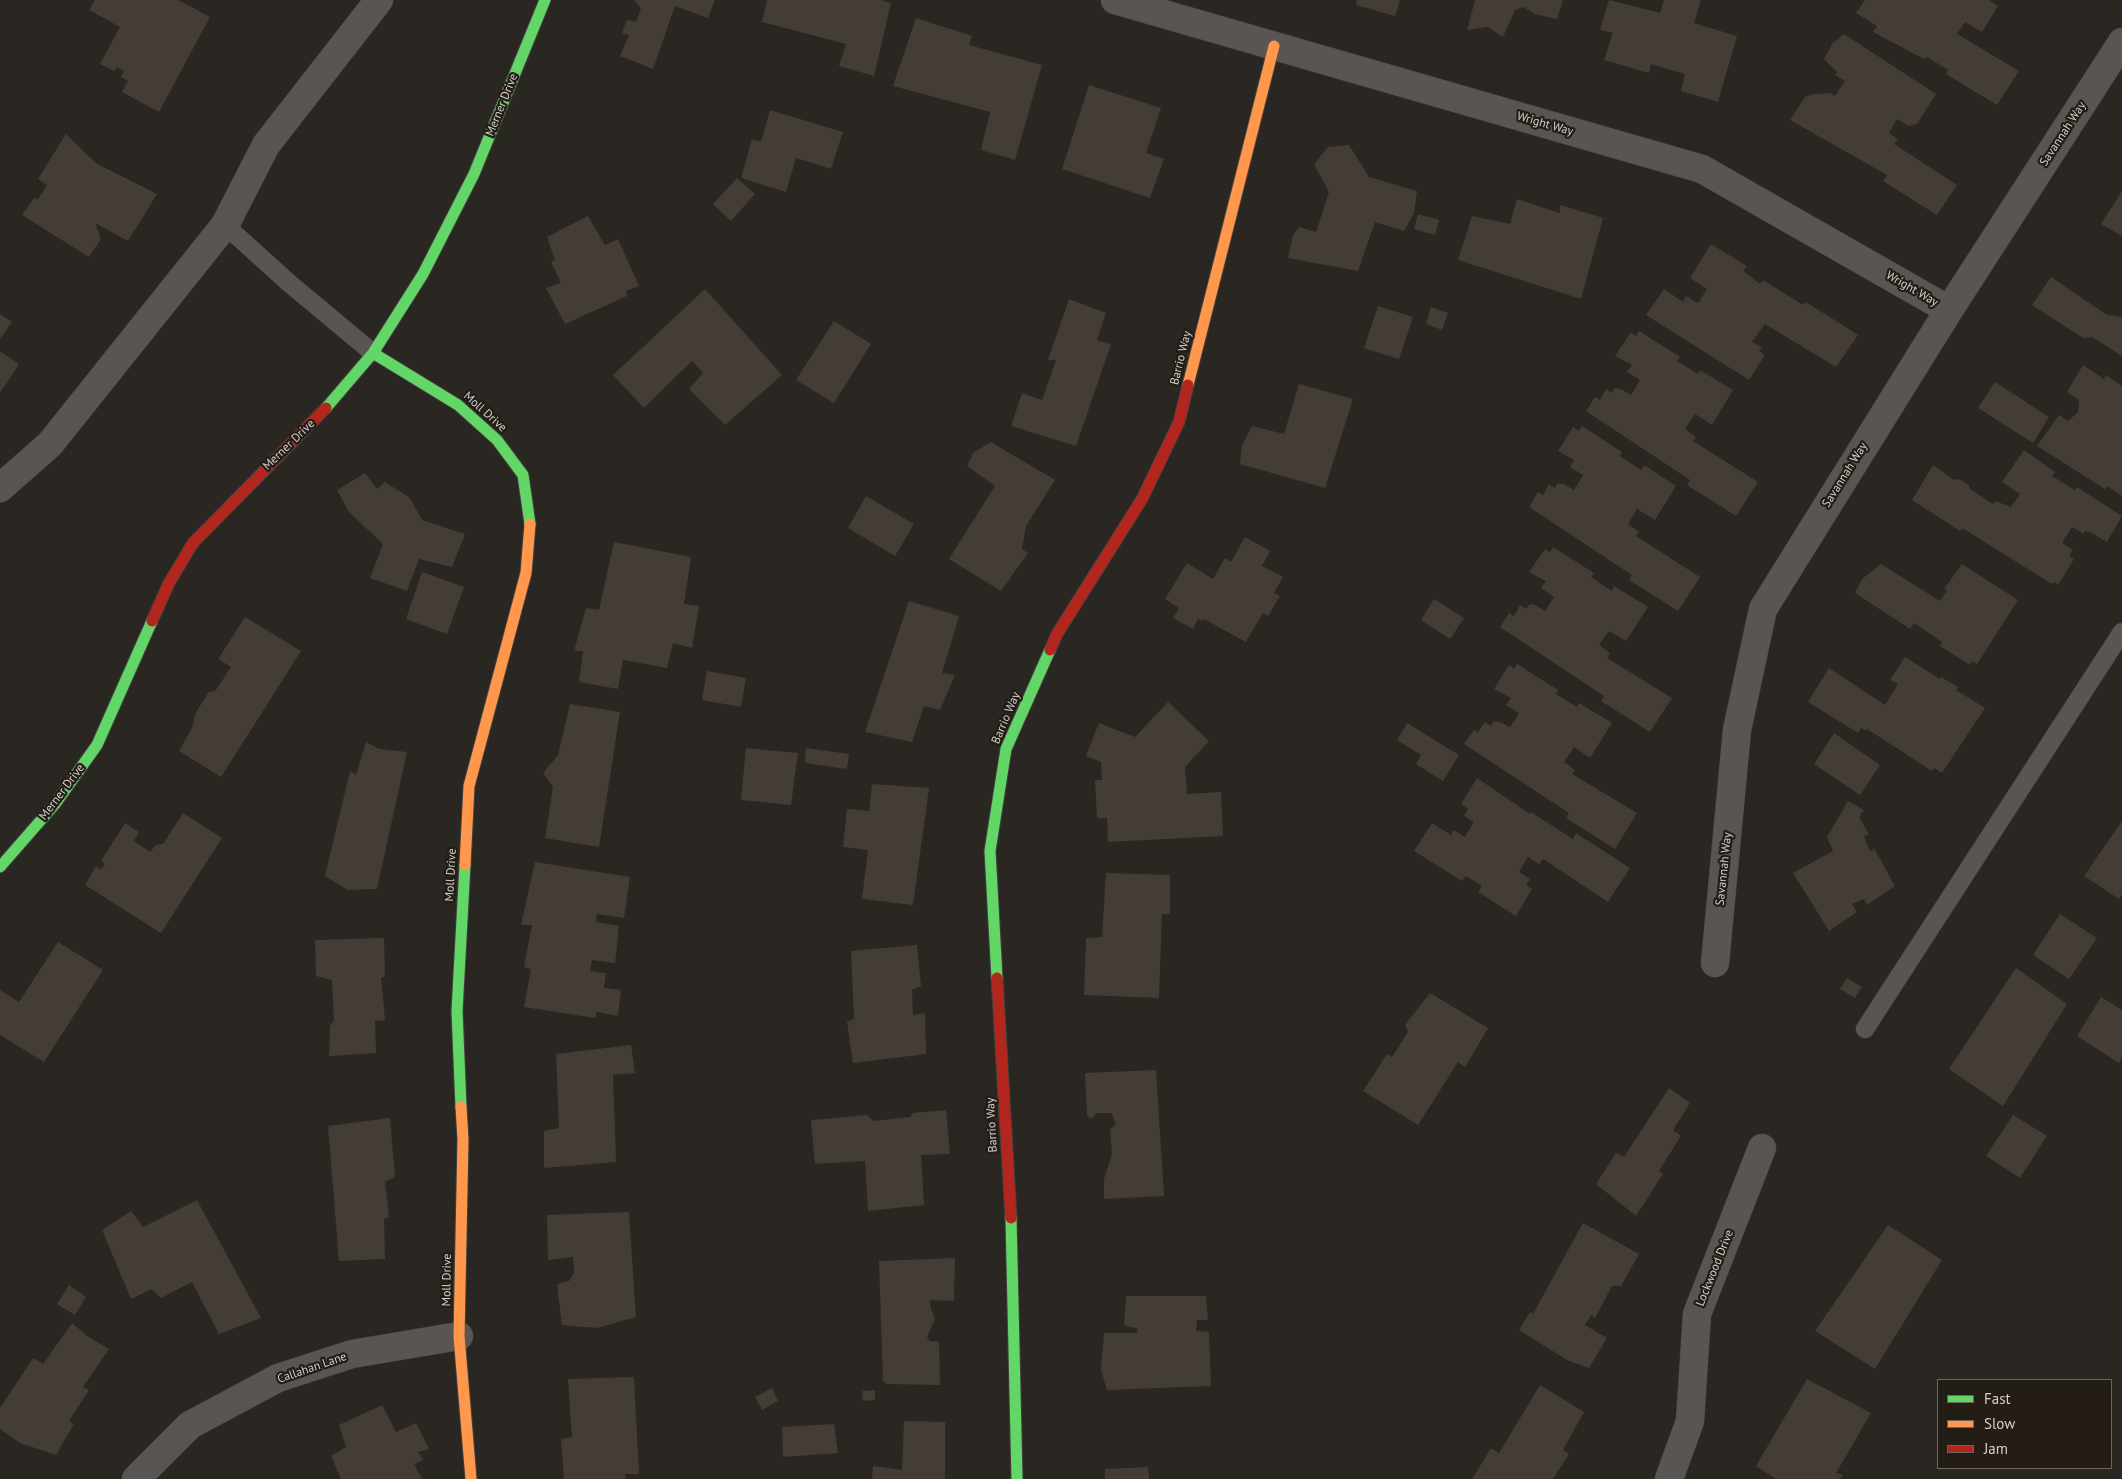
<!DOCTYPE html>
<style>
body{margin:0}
#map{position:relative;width:2122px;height:1479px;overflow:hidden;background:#2a2622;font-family:"PT Sans",sans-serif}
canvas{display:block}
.legend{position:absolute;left:1937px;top:1379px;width:175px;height:90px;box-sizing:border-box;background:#231d16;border:1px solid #6a655f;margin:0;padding:6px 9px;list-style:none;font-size:15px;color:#d4d0cc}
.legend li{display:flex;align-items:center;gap:10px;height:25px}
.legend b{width:25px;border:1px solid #6a655f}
</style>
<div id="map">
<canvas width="2122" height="1479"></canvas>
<ul class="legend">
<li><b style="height:6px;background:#63d668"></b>Fast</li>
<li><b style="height:6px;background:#ff974d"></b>Slow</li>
<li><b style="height:6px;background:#b3261e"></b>Jam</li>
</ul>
</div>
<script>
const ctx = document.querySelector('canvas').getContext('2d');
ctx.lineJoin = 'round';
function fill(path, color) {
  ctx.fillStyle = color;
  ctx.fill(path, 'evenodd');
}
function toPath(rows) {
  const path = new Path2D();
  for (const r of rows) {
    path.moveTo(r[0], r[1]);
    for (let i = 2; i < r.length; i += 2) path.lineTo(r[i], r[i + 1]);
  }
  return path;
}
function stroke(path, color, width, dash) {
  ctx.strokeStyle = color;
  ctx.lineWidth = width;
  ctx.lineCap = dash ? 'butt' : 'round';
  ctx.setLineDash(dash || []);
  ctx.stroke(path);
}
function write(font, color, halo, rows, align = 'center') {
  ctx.font = font + ' "PT Sans",sans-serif';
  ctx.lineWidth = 4.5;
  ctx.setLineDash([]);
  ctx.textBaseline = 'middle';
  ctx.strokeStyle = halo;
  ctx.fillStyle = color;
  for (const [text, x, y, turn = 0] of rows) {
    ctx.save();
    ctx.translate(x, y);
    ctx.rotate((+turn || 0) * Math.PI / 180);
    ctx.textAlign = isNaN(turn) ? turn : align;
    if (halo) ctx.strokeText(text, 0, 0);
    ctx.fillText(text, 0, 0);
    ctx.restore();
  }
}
fill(toPath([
 [95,0,178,0,210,17,159,112,122,92,128,81,121,77,124,71,117,67,114,71,100,64,120,27,89,10],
 [634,0,715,0,708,18,675,6,653,69,620,56,629,35,622,33,627,20,636,22,641,8],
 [767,0,881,0,891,3,874,76,839,66,846,44,762,22],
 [1357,0,1400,0,1395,16,1356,5],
 [1475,0,1563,0,1557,19,1535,14,1523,7,1515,10,1503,37,1488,27,1467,30],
 [1609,0,1660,13,1664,0,1701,0,1694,23,1737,36,1718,102,1681,91,1685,74,1651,64,1649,73,1604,60,1613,33,1600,30],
 [1865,0,1989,0,1998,6,1982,32,1965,22,1957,34,2019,71,1997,105,1946,74,1948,70,1927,57,1924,59,1873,32,1877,26,1856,13],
 [916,18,972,36,969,45,1042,65,1015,160,981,150,990,112,893,86],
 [1844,34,1936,94,1917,124,1909,126,1897,119,1889,133,1898,139,1894,144,1957,185,1937,215,1883,181,1887,175,1790,120,1805,97,1813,94,1830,93,1835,96,1845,81,1835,75,1837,72,1824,59,1832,44],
 [1089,85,1161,108,1146,153,1164,159,1150,198,1062,169],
 [770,110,843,132,831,169,796,158,786,192,741,178,752,139,761,142],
 [66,134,97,164,157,194,128,241,95,223,101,239,89,257,22,215,34,198,38,199,47,185,38,179],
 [1349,145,1369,177,1417,191,1414,213,1404,231,1375,222,1358,271,1288,258,1293,235,1299,227,1316,232,1329,192,1314,164,1328,147],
 [737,178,755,194,731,221,713,204],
 [2122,191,2122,236,2101,224],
 [1517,199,1560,213,1560,205,1603,218,1581,299,1458,260,1472,216,1510,224],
 [1418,214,1439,220,1435,235,1414,229],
 [588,216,605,245,618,239,639,286,626,291,627,296,565,324,546,288,561,283,551,262,555,260,547,237],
 [1711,244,1747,266,1743,271,1760,284,1763,280,1803,305,1806,302,1858,335,1836,367,1765,324,1752,342,1762,347,1759,351,1765,355,1749,380,1646,315,1664,289,1683,302,1686,296,1698,303,1707,289,1690,278],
 [2051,277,2107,315,2122,317,2122,356,2092,337,2083,338,2032,305],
 [705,289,782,375,725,425,689,389,703,373,692,361,644,408,613,375],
 [1069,299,1106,313,1097,340,1111,344,1076,446,1011,426,1022,393,1042,400,1056,360,1048,360],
 [1378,306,1413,317,1399,359,1364,348],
 [1431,307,1448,313,1442,330,1426,324],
 [0,314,12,322,0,339],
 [834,321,871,344,834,403,796,380],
 [1639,331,1680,357,1677,361,1698,374,1700,370,1733,390,1712,425,1695,414,1685,429,1696,437,1693,441,1758,482,1736,516,1687,485,1690,480,1586,411,1595,397,1600,400,1606,389,1612,393,1615,388,1621,389,1631,395,1640,380,1627,372,1632,365,1615,356,1631,332,1636,336],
 [0,351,19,364,0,393],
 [2083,365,2104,379,2106,375,2122,386,2122,496,2107,486,2105,489,2037,446,2059,415,2068,421,2078,412,2079,400,2067,392],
 [1995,382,2049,417,2033,443,1978,408],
 [1299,384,1353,399,1325,488,1240,464,1242,446,1252,426,1284,434],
 [1582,426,1622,452,1620,456,1641,470,1644,465,1676,486,1655,520,1637,509,1628,524,1639,532,1636,536,1700,577,1678,611,1629,580,1632,575,1529,507,1538,492,1543,495,1549,484,1555,488,1558,483,1564,484,1574,490,1583,475,1570,467,1574,460,1558,451,1573,427,1579,431],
 [991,442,1055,480,1026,526,1022,549,1028,553,1001,591,949,559,995,486,967,466,973,453],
 [2024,450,2055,472,2052,476,2075,490,2077,487,2122,516,2107,542,2090,532,2084,531,2084,534,2072,527,2062,543,2073,550,2069,556,2074,559,2058,585,2054,582,2052,584,1962,528,1960,531,1912,500,1933,465,1954,480,1959,479,1969,485,1970,489,1993,504,1995,501,2011,507,2020,494,2002,482],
 [365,473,377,489,385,482,410,498,422,520,465,534,452,567,419,559,407,591,370,578,383,544,349,512,337,490],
 [866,496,914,524,895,556,848,528],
 [1245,537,1270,551,1262,566,1283,577,1274,593,1280,596,1268,616,1263,613,1246,642,1204,619,1203,621,1198,619,1193,629,1173,618,1179,608,1165,599,1187,563,1213,579,1225,558,1231,562],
 [614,542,691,557,684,604,699,606,692,648,673,643,667,668,623,660,618,689,579,682,583,651,574,651,586,608,599,610],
 [1553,547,1594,573,1591,577,1612,591,1614,586,1648,607,1626,641,1609,631,1599,645,1610,653,1607,658,1672,698,1650,732,1601,701,1604,696,1500,627,1509,613,1514,616,1520,605,1526,609,1530,604,1535,605,1545,611,1554,597,1541,588,1546,581,1529,572,1545,549,1550,552],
 [1881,564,1940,601,1947,591,1944,589,1962,564,2018,600,1977,664,1972,661,1970,665,1940,646,1942,642,1914,623,1910,629,1855,593,1862,579],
 [422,572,464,587,447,634,406,619],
 [1434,599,1464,618,1450,639,1421,620],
 [909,601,959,616,942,673,955,675,940,710,924,706,912,742,865,732],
 [245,617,301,651,221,777,179,751,192,728,196,712,209,692,216,690,231,667,218,659],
 [1905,657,1940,679,1941,677,1958,687,1956,690,1985,708,1942,773,1934,768,1932,771,1867,729,1866,731,1861,728,1858,733,1808,702,1829,668,1885,705,1898,684,1890,680],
 [1517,664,1558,690,1556,694,1577,707,1579,703,1612,723,1590,758,1574,747,1564,762,1575,770,1572,774,1637,813,1615,849,1566,818,1569,813,1464,744,1474,730,1478,732,1485,722,1491,726,1494,721,1500,722,1510,727,1519,713,1506,705,1511,698,1494,689,1509,665,1514,669],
 [707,671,746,678,741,707,702,700],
 [1168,702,1209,741,1185,767,1187,794,1221,792,1223,836,1108,842,1107,818,1097,818,1095,780,1102,780,1101,762,1086,756,1095,733,1099,723,1135,737],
 [570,704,620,712,599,847,545,838,553,787,543,773,558,755],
 [1407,723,1459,755,1443,781,1416,764,1421,755,1397,740],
 [1834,733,1880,765,1860,795,1814,764],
 [366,742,379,749,407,752,377,889,348,890,325,876,350,771,356,775],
 [746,748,798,753,791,805,741,800],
 [806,748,849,754,847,769,805,763],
 [1477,778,1530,814,1531,812,1573,839,1576,833,1630,868,1608,902,1543,859,1539,864,1528,857,1519,872,1530,879,1526,885,1532,889,1516,916,1478,892,1482,886,1466,876,1462,881,1414,851,1432,823,1451,835,1454,830,1465,837,1474,822,1464,816,1468,809,1461,804],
 [872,784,929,788,913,905,862,899,868,850,843,847,847,809,869,811],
 [1848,801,1864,810,1859,817,1869,834,1864,836,1870,852,1874,848,1895,886,1867,905,1864,899,1852,904,1857,912,1829,931,1793,873,1833,851,1827,837],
 [183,813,222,838,161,933,85,885,96,866,101,870,105,864,101,861,125,823,139,832,134,841,150,852,156,845,163,844],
 [2122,821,2122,894,2119,899,2084,876],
 [535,862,630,877,624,918,597,914,596,922,619,926,615,963,592,960,590,971,606,973,604,988,621,990,618,1016,597,1012,595,1018,524,1007,531,969,524,967,532,925,521,925],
 [1106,873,1170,875,1170,914,1162,914,1159,998,1084,995,1086,938,1102,937],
 [2060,914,2097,938,2069,979,2033,955],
 [384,938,385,977,381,977,385,1020,375,1021,376,1053,329,1056,330,1026,334,1021,332,980,316,976,315,940],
 [58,942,103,970,44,1062,0,1035,0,990,19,1002],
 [917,945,921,986,912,990,913,1015,925,1013,926,1054,853,1063,847,1022,854,1019,851,951],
 [2016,968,2067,1004,2003,1106,1949,1069],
 [1847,978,1862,987,1855,998,1840,989],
 [1430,993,1488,1028,1465,1067,1458,1062,1418,1125,1363,1091,1387,1054,1392,1057,1408,1032,1405,1025],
 [2101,997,2122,1010,2122,1057,2119,1063,2077,1036],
 [631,1045,635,1073,613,1075,616,1162,544,1168,544,1131,559,1128,556,1054],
 [1156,1070,1164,1196,1104,1199,1104,1179,1112,1154,1110,1129,1116,1124,1111,1113,1097,1113,1091,1119,1087,1115,1085,1073],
 [1669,1088,1690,1103,1673,1130,1681,1136,1659,1171,1663,1174,1636,1216,1596,1184,1616,1153,1624,1157],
 [946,1110,950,1154,921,1155,924,1205,868,1211,865,1161,815,1164,811,1120,867,1115,873,1121,910,1117,913,1113],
 [2013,1115,2047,1136,2020,1178,1986,1156],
 [390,1118,395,1177,385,1182,389,1217,384,1219,385,1259,339,1261,328,1126],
 [197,1200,261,1318,219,1334,192,1282,161,1298,151,1289,131,1299,102,1230,131,1211,143,1227],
 [629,1212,636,1317,597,1328,562,1325,557,1284,569,1281,574,1273,573,1257,548,1260,547,1215],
 [1583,1223,1639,1254,1621,1286,1612,1286,1595,1318,1591,1315,1585,1325,1607,1338,1589,1368,1567,1360,1519,1330,1530,1312,1533,1314],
 [1888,1225,1942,1260,1875,1369,1815,1331],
 [955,1258,954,1301,930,1300,931,1309,935,1319,927,1337,930,1341,939,1342,940,1385,887,1384,883,1381,879,1261],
 [69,1285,86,1297,75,1315,57,1304],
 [1126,1296,1206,1296,1208,1320,1197,1320,1196,1331,1209,1332,1211,1386,1107,1390,1101,1370,1104,1333,1137,1333,1138,1329,1124,1325],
 [72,1323,90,1338,109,1349,83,1387,89,1390,69,1421,74,1424,56,1455,20,1443,0,1429,0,1408,33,1358,43,1364],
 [634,1377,639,1474,625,1474,626,1479,564,1479,561,1439,572,1437,568,1379],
 [1807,1379,1871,1413,1836,1473,1843,1475,1840,1479,1776,1479,1756,1466],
 [1540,1385,1584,1412,1563,1450,1569,1454,1553,1479,1472,1479,1491,1448,1499,1453],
 [772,1388,778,1401,762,1410,755,1397],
 [875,1390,875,1400,863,1401,862,1391],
 [382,1405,396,1432,416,1423,429,1449,418,1452,423,1460,414,1464,422,1479,341,1479,331,1456,346,1447,339,1425],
 [904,1421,945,1422,945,1479,872,1479,873,1466,902,1470],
 [834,1424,838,1453,783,1457,782,1427],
 [1148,1467,1149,1479,1105,1479,1105,1469]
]), '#443d35');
const lane = toPath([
 [225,225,289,283,373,353],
 [1865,1029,2122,632]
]);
const street = toPath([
 [1115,0,1702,169,1949,310],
 [0,488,50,444,225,225,266,145,379,0],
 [1715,963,1737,730,1763,609,1949,310,2122,42],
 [136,1479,190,1425,278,1378,352,1354,459,1336],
 [1669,1479,1690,1421,1697,1314,1762,1148]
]);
const fast = toPath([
 [373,353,458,405,497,440,523,475,530,524],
 [326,408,373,353,423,274,474,174,545,0],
 [0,867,55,804,97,745,152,621],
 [997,978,990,851,1006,749,1050,650],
 [461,1107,457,1011,465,865],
 [1011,1218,1017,1479]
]);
const slow = toPath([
 [1188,385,1274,46],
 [465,865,469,786,526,573,530,524],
 [461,1107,463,1139,459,1336,471,1479]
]);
const jam = toPath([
 [152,621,169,583,193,543,326,408],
 [1050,650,1057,634,1142,499,1179,422,1188,385],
 [997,978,1011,1218]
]);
stroke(lane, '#44413e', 19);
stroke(street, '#44413e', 29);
stroke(fast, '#44413e', 13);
stroke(slow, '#44413e', 13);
stroke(jam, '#44413e', 13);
stroke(lane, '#585552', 18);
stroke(street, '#585552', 28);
stroke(fast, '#63d668', 11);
stroke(slow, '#ff974d', 11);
stroke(jam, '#b3261e', 11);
write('12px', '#d4d0cc', '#231d16', [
 ["Merner Drive",502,105,-68],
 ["Wright Way",1545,124,16],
 ["Savannah Way",2063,134,-57],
 ["Wright Way",1912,289,30],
 ["Barrio Way",1181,358,-76],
 ["Moll Drive",485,412,42],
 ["Merner Drive",289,445,-44],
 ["Savannah Way",1845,475,-58],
 ["Barrio Way",1006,718,-67],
 ["Merner Drive",62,792,-53],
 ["Savannah Way",1724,869,-84],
 ["Moll Drive",451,875,-87],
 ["Barrio Way",992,1125,-93],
 ["Lockwood Drive",1715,1268,-68],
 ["Moll Drive",447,1280,-89],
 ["Callahan Lane",312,1368,-19]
]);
</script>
